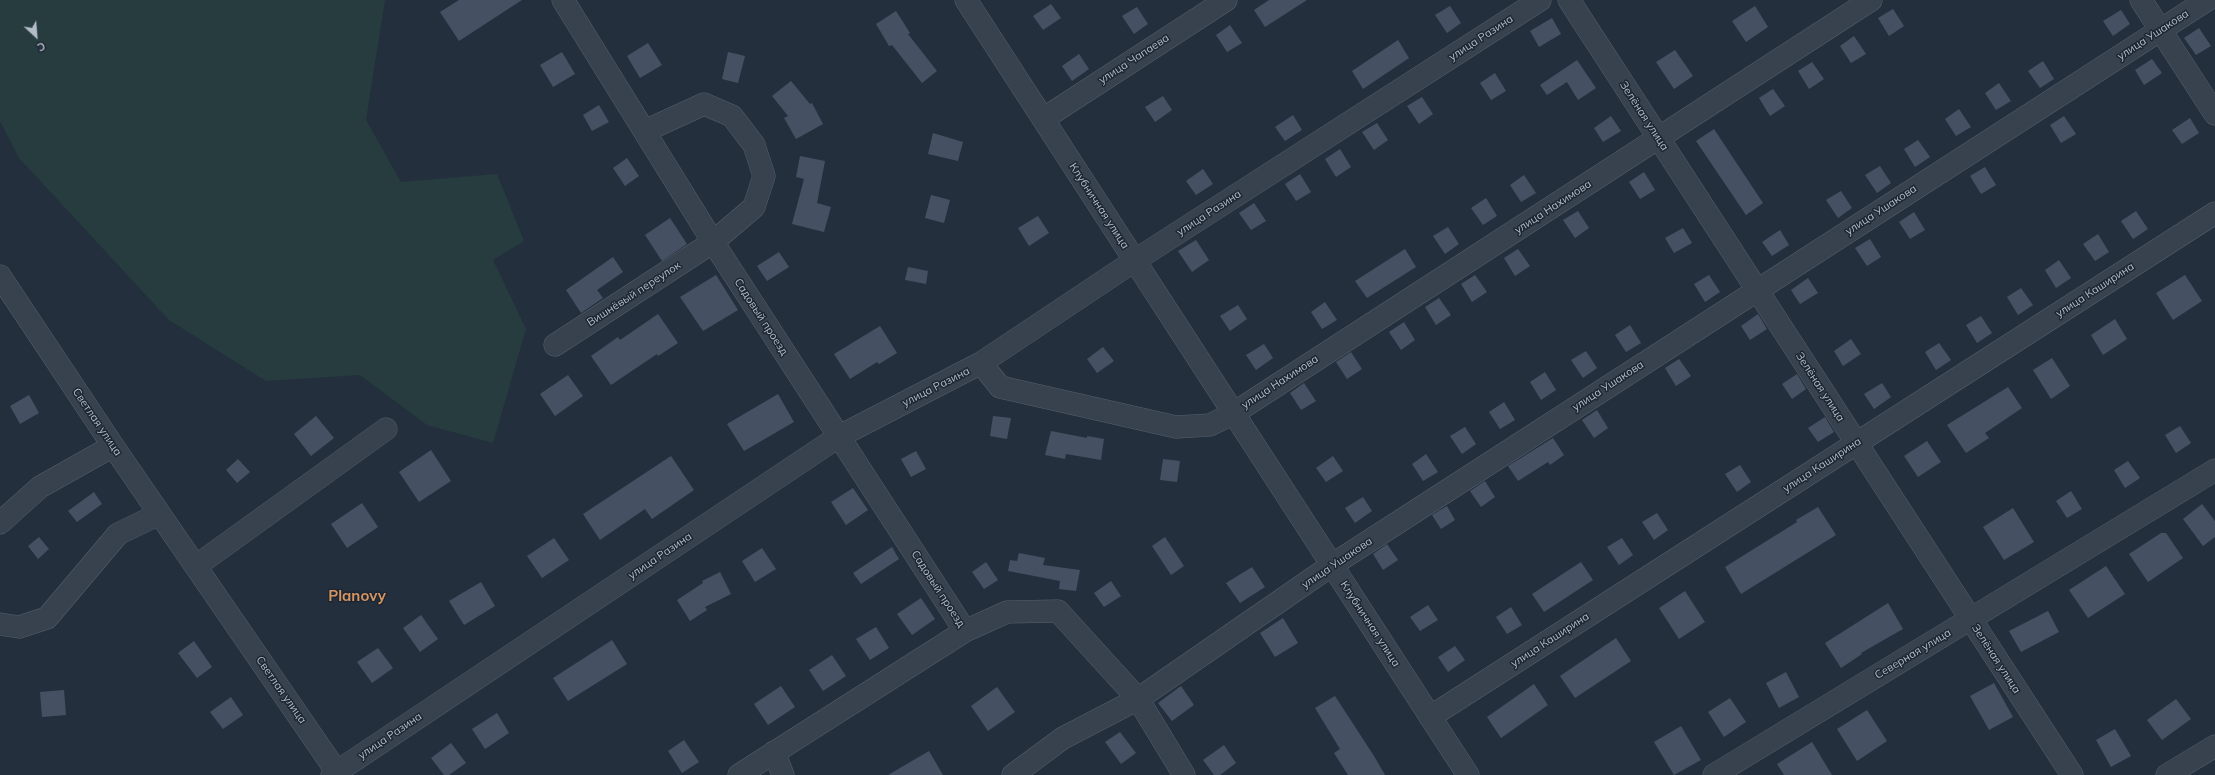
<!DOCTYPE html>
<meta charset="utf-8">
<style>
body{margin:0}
#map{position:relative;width:2215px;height:775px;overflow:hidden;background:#242f3e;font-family:Mulish,sans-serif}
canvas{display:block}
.north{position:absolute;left:16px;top:16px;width:40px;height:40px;-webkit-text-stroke:3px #1d2633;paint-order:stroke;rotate:154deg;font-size:11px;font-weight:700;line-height:16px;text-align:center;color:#b4bcc9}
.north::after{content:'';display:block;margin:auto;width:14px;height:18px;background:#b4bcc9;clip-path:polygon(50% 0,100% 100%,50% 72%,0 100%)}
</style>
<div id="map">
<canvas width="2215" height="775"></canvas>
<div class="north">С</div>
</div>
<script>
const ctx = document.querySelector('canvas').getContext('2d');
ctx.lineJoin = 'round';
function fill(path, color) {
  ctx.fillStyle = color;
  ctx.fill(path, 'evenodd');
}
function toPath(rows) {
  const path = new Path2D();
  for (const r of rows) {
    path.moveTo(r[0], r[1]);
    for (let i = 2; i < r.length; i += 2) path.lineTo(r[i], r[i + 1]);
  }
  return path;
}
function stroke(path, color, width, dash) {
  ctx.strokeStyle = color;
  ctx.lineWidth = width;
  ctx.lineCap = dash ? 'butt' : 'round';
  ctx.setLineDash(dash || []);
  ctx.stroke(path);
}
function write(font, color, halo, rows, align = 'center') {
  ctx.font = font + ' Mulish,sans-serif';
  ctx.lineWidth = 3;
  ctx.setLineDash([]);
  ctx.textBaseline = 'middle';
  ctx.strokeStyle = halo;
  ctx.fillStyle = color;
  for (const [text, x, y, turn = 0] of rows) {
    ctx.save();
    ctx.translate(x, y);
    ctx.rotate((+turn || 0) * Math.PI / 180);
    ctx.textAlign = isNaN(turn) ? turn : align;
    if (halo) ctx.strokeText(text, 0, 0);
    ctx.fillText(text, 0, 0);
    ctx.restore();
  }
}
fill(toPath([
 [0,0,385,0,366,120,401,182,497,174,524,241,493,260,526,329,493,443,427,425,360,375,266,381,169,320,19,158,0,121]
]), '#263c3f');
fill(toPath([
 [459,0,522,0,459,41,440,12],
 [1269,0,1307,0,1265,27,1254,10],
 [1051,4,1061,18,1043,30,1033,16],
 [1450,6,1461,23,1447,33,1435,15],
 [1755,6,1768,27,1746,42,1732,21],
 [1137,7,1148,24,1134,34,1122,16],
 [1893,9,1904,26,1889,36,1878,18],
 [2121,10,2130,24,2113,36,2103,21],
 [896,11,910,33,908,34,937,71,922,83,892,45,889,46,876,24],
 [1552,18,1561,34,1539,47,1530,31],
 [1230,25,1242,43,1227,52,1216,35],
 [2199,28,2211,46,2196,55,2184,38],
 [1854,36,1866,54,1851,63,1840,46],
 [1398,40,1409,58,1363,89,1352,71],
 [648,43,662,65,640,78,627,56],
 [1675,50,1693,76,1674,89,1656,62],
 [562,52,575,74,553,87,540,65],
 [728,52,745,56,738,83,722,79],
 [1079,54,1089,69,1072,81,1062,66],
 [2152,59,2162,73,2144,85,2135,70],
 [1577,60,1596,88,1578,100,1567,82,1547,95,1540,85],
 [2043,61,2054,79,2040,88,2028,71],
 [1812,62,1824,79,1809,89,1798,71],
 [1495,73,1506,91,1491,100,1480,83],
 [791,81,810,104,812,103,823,124,796,139,784,118,788,116,772,96],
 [1999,83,2011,101,1996,110,1985,93],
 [1773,89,1785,106,1770,116,1759,98],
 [1163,96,1172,110,1155,122,1145,107],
 [1422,97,1433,114,1419,124,1407,106],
 [599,105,609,122,592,131,583,115],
 [1959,109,1971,127,1956,136,1945,119],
 [1293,115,1302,130,1285,141,1275,127],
 [1611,116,1621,131,1603,142,1594,128],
 [2064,116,2076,134,2061,143,2050,125],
 [2190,118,2199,133,2182,144,2172,130],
 [1377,123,1388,140,1374,150,1362,132],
 [1714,129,1763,203,1746,215,1696,141],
 [933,133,963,142,958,161,928,154],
 [1918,140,1930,157,1915,167,1904,149],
 [1340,149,1351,167,1336,177,1325,159],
 [800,156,825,161,817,203,831,207,824,232,792,224,804,179,796,177],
 [627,158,639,176,625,186,613,168],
 [1880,166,1891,183,1877,193,1865,175],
 [1985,167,1996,185,1981,194,1970,176],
 [1203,169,1213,184,1196,195,1186,181],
 [1644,172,1655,190,1640,199,1629,182],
 [1300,174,1311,192,1296,201,1285,184],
 [1524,175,1536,193,1521,202,1510,185],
 [1841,191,1852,208,1838,218,1826,200],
 [931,195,950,200,944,223,925,218],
 [1486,198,1497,216,1483,225,1471,208],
 [1254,203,1266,221,1251,230,1239,213],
 [1578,211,1589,228,1575,238,1563,220],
 [2136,211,2148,229,2133,239,2121,221],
 [1914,212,1925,230,1910,239,1899,222],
 [1038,216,1049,233,1029,246,1018,228],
 [670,218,687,244,662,261,645,235],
 [1448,227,1459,244,1445,254,1433,236],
 [1683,228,1692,243,1674,253,1665,238],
 [1780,230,1789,245,1772,256,1762,242],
 [2098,234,2109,252,2095,261,2083,244],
 [1870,239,1881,257,1867,266,1855,248],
 [1196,240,1209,260,1192,272,1178,251],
 [1405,249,1416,267,1367,298,1355,281],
 [1518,249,1530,266,1515,276,1504,258],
 [779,252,789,267,767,281,757,266],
 [613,257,623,272,597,290,603,298,581,313,566,290],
 [2059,260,2071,278,2056,288,2045,270],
 [908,267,928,271,926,284,905,280],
 [716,275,738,310,703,331,680,297],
 [1475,275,1487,292,1472,302,1461,284],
 [1709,275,1720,292,1705,302,1694,284],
 [2185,275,2202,301,2173,320,2156,293],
 [1808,278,1818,293,1800,304,1791,290],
 [2021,288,2033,305,2018,315,2007,297],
 [1439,298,1451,315,1436,325,1425,307],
 [1325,302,1337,320,1322,329,1311,312],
 [1238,305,1247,319,1230,331,1220,316],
 [658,314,678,343,658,356,657,354,611,385,591,356,618,337,620,340],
 [1758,314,1767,329,1750,340,1741,326],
 [1981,316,1992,333,1977,343,1966,325],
 [2115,319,2127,339,2103,355,2091,335],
 [1404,322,1415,340,1401,350,1389,332],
 [1630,325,1641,343,1626,352,1615,335],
 [880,326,897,353,879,364,877,362,850,379,834,354],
 [1851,339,1861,354,1843,366,1834,351],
 [1939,343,1951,360,1936,370,1925,352],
 [1264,344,1273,358,1256,370,1246,355],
 [1103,347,1114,361,1097,373,1087,359],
 [1586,351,1597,368,1583,378,1571,360],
 [1351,352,1362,369,1347,379,1336,362],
 [2052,358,2070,386,2051,399,2033,370],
 [1679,359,1691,376,1676,386,1665,368],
 [1545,372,1556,390,1541,400,1530,382],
 [1797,374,1806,389,1792,399,1782,384],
 [568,375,583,396,555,416,540,394],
 [1304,383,1316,401,1301,410,1290,393],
 [1882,383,1891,397,1874,409,1864,394],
 [2008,387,2022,408,1985,433,1989,438,1966,453,1947,425],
 [778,394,794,422,744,451,727,424],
 [29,395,39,413,20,424,10,406],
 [1504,402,1515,420,1500,429,1489,412],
 [1597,410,1608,428,1594,438,1582,420],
 [316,416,334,438,311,456,294,434],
 [993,416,1011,418,1007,439,990,436],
 [1825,417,1834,432,1818,442,1808,428],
 [2180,426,2191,443,2176,453,2165,435],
 [1465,427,1476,444,1462,454,1450,436],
 [1051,431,1087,438,1087,436,1104,439,1101,460,1066,454,1065,459,1045,455],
 [1553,438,1564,455,1550,465,1548,462,1518,481,1508,466],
 [1927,441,1941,462,1918,477,1904,456],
 [431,450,451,481,419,502,399,472],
 [916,451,926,469,911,477,901,459],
 [1426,454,1438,472,1423,481,1412,464],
 [671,456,694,490,652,519,645,509,600,540,583,514],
 [1333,456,1343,471,1326,482,1316,468],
 [238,459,250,472,237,483,226,470],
 [1163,459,1180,461,1177,482,1160,480],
 [2128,461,2140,478,2125,488,2114,470],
 [1740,465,1751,482,1737,492,1725,474],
 [1485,481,1495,497,1481,507,1470,491],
 [853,488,868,510,846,525,831,502],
 [2071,491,2082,509,2067,518,2056,501],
 [94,492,102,504,77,522,68,511],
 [1363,497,1372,511,1355,523,1345,508],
 [362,503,378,527,347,548,331,524],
 [2202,504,2215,521,2215,537,2203,546,2183,519],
 [1447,506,1455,520,1441,529,1432,515],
 [1818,507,1836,535,1741,594,1725,567,1797,522,1796,520],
 [2013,508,2034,542,2004,560,1983,527],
 [1657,513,1668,530,1654,540,1642,522],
 [2161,533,2166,533,2183,558,2148,582,2129,554],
 [39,537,49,549,38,559,28,546],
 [1165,537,1184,566,1171,575,1152,546],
 [554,538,569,560,542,578,527,556],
 [1622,538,1633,555,1619,565,1607,547],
 [1387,544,1398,560,1383,570,1373,554],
 [892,547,899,559,861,584,853,573],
 [762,548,776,569,755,582,742,561],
 [1019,553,1045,558,1043,565,1080,570,1076,591,1059,589,1060,581,1008,571,1010,560,1017,561],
 [986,562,998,580,984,589,972,572],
 [1581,562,1593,580,1544,612,1532,594],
 [2106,566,2125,594,2088,618,2069,590],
 [1252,567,1265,587,1240,603,1226,583],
 [720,572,731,594,705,607,707,610,690,621,677,600,703,583,702,581],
 [1111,581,1121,596,1104,607,1094,593],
 [481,582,495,606,464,625,449,601],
 [1685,591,1705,622,1679,639,1659,608],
 [921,598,935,619,912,635,897,614],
 [1888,603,1903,629,1861,653,1862,654,1841,668,1825,643],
 [1428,605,1438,620,1420,631,1410,617],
 [1511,607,1522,625,1507,634,1496,617],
 [2048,611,2059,632,2021,652,2009,631],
 [421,615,438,639,420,652,403,628],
 [1283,618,1298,643,1275,657,1260,633],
 [876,627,889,648,870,660,856,639],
 [1616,638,1631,661,1575,698,1560,676],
 [612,640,627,664,568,701,553,678],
 [194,641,212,667,197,678,178,653],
 [1455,646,1465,660,1448,672,1438,657],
 [378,648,393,668,372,683,357,662],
 [832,655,846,676,823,691,809,670],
 [1786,672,1799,697,1779,708,1766,683],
 [1994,683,2013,717,1989,730,1970,696],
 [1534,684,1548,705,1501,738,1487,717],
 [781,686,795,707,768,725,754,704],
 [1181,686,1194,705,1172,721,1158,703],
 [997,687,1015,712,988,731,971,706],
 [64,690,66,715,42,717,40,692],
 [1335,696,1374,756,1385,775,1348,775,1334,753,1340,749,1315,708],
 [231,697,243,715,223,729,210,712],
 [1730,698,1746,722,1724,737,1708,712],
 [2176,699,2191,719,2162,740,2147,720],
 [1867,710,1887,741,1857,761,1837,729],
 [497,713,509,733,485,749,472,729],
 [1681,726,1701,760,1674,775,1654,742],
 [2115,729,2131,756,2111,767,2096,740],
 [1120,732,1136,753,1121,764,1105,742],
 [684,740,699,762,682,773,668,751],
 [1812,742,1832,775,1784,775,1777,764],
 [451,743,466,763,449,775,444,775,431,758],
 [1224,745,1236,763,1220,775,1214,775,1203,760],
 [929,751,943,775,888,775]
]), '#455162');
const minor = toPath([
 [563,0,713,242,965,631,1007,612,1058,611,1138,699,1184,775],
 [966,0,1468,775],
 [1569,0,2072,775],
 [2141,0,2215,114],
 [1043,119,1226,0],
 [0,276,113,446,339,775],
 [555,345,713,242,754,207,764,176,754,145,732,116,704,104,645,131],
 [981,363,1000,387,1176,427,1210,425,1234,413,1871,0],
 [0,523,40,487,113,446],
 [196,566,386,429],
 [0,624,19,627,47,618,118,534,159,514],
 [1430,717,2215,213],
 [774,752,783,775],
 [332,775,838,437,981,363,1134,261,1540,0],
 [739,775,965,631],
 [1013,775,1063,738,1138,699,1332,565,2207,0],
 [1714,775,2215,470],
 [2167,775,2215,746]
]);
stroke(minor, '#565f6c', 23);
stroke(minor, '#38414e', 22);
write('11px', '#b4bcc9', '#1d2633', [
 ["улица Ушакова",2153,35,-33],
 ["улица Разина",1481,38,-33],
 ["улица Чапаева",1134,59,-33],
 ["Зелёная улица",1644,116,57],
 ["Клубничная улица",1099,206,57],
 ["улица Нахимова",1553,207,-33],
 ["улица Ушакова",1881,210,-33],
 ["улица Разина",1209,213,-33],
 ["улица Каширина",2095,290,-33],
 ["Вишнёвый переулок",634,294,-33],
 ["Садовый проезд",761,317,57],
 ["улица Нахимова",1280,382,-33],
 ["улица Ушакова",1608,386,-33],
 ["улица Разина",936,387,-27],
 ["Зелёная улица",1820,387,57],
 ["Светлая улица",97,422,56],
 ["улица Каширина",1822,465,-33],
 ["улица Разина",660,556,-34],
 ["улица Ушакова",1337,563,-34],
 ["Садовый проезд",938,589,57],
 ["Клубничная улица",1370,624,57],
 ["улица Каширина",1550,640,-33],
 ["Северная улица",1913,654,-31],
 ["Зелёная улица",1996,659,57],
 ["Светлая улица",281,690,55],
 ["улица Разина",390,736,-34]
]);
write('bold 15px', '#d59563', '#1d2633', [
 ["Planovy",357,596]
]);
</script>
